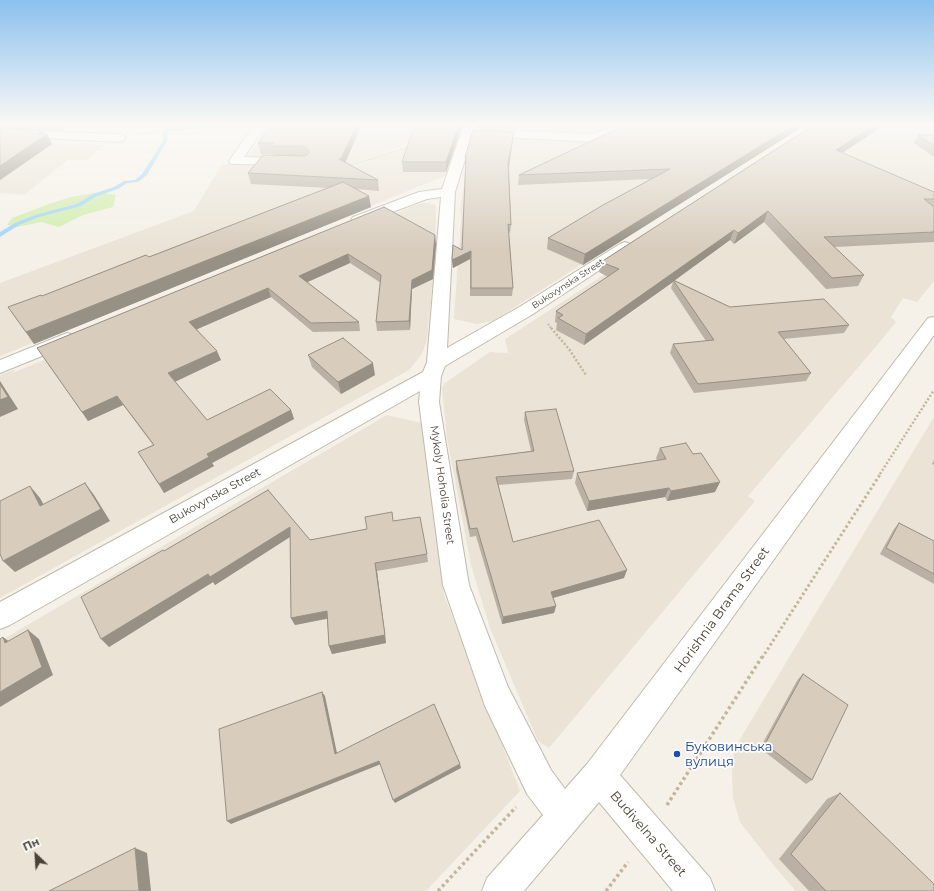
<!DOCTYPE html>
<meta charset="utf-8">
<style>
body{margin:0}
#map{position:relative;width:934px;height:891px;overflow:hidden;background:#f5f1e8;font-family:Montserrat,sans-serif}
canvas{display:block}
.north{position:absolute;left:16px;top:835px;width:40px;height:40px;-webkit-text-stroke:3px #fff;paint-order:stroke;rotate:335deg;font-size:11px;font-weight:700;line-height:16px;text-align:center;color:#4a4236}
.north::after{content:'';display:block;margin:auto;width:14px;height:18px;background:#4a4236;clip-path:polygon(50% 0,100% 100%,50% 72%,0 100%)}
</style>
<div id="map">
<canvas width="934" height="891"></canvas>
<div class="north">Пн</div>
</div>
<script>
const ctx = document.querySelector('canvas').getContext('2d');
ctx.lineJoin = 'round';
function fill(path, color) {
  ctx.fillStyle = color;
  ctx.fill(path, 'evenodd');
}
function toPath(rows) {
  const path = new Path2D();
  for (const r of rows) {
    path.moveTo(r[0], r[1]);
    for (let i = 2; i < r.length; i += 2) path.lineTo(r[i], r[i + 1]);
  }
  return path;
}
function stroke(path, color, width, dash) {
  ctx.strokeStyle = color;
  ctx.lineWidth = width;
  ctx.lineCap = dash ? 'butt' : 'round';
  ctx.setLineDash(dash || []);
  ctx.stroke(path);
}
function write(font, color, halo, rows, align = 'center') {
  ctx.font = font + ' Montserrat,sans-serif';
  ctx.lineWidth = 3.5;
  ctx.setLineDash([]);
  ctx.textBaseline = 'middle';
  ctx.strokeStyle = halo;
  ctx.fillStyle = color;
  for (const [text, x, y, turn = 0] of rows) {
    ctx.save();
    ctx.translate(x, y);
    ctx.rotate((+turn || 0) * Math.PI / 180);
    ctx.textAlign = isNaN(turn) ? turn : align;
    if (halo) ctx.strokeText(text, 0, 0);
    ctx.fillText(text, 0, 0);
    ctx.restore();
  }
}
fill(toPath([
 [273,124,461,124,457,137,407,143,405,146,308,179,308,182,405,148,458,142,445,176,0,356,0,283,194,211,222,164,309,167,247,157],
 [476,124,801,124,493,321,477,324,454,319,461,219,460,209,466,169,469,169,473,136,597,141,628,126,613,125,593,135,474,130],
 [853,124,934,124,934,281,917,302,903,298,891,317,896,322,878,344,748,496,755,501,549,748,538,741,490,628,471,565,447,438,442,388,445,383,490,352,508,353,505,339,731,193],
 [0,141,105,145,87,160,68,160,24,195,0,193],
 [426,203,434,204,436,206,435,258,427,339,422,354,409,370,0,598,0,375,14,370,15,372,418,204],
 [387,415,422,423,444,595,520,791,426,891,0,891,0,641],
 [934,417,934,891,796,891,775,867,740,822,733,798,732,773,734,753,743,734]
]), '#eae3d6');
fill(toPath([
 [100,192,116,195,113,207,83,215,59,227,41,222,17,227,7,225,12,218,49,204,71,197]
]), '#d1edae');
fill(toPath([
 [218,124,231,124,168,132,167,141,147,175,138,182,127,183,118,189,97,196,81,206,39,217,19,225,0,237,0,232,15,223,35,215,77,204,93,194,114,187,124,181,135,180,142,174,163,141,163,133,165,130,218,124]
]), '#a0d4f7');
const minor = toPath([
 [255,124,267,124,244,157,287,158,291,159,293,162,291,165,231,164,229,161,255,124],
 [464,124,476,124,455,192,447,348,521,306,620,244,625,242,630,244,633,247,630,250,533,314,445,366,441,376,439,402,469,585,508,687,551,770,565,789,587,764,928,318,934,317,934,335,620,775,710,878,715,891,673,891,599,802,524,891,482,891,487,878,543,815,527,794,485,706,443,585,419,402,420,391,10,625,0,629,0,602,423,372,427,362,441,197,427,199,363,223,358,224,353,223,351,220,353,217,419,192,442,189,464,124],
 [617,125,621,126,623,128,621,130,596,142,484,136,480,135,478,133,480,131,484,130,594,134,617,125],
 [0,130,120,134,124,136,126,138,124,140,120,142,0,136,0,130],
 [67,333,74,335,76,339,74,343,0,373,0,360,67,333]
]);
stroke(minor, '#c2b9aa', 2);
stroke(toPath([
 [141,134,170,129,218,124],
 [349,166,408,147,409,145]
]), '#c5b59a', 1.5, [1, 1]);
stroke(toPath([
 [548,324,552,329]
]), '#c5b59a', 2, [1.5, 1.5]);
stroke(toPath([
 [551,328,569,349,586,375],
 [880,474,934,390]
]), '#c5b59a', 2.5, [2, 2]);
stroke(toPath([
 [762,658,881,473]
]), '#c5b59a', 3, [2.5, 2.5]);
stroke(toPath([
 [667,805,762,657],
 [438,891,516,807],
 [606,891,628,862]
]), '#c5b59a', 3.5, [3, 3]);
fill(minor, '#fff');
fill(toPath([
 [0,124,70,124,61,131,3,129,43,131,45,134,47,134,52,144,0,180],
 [271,124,362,124,345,163,378,180,379,191,357,189,371,207,34,344,8,307,42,296,149,257,329,188,251,184,248,173,274,156,273,154,261,154,258,143],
 [463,124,446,172,403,172,402,162],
 [476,124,516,124,515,129,476,128],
 [620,124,807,124,583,265,547,249,548,238,650,179,518,185,519,175,622,127],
 [815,124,886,124,842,153,934,192,934,242,834,247,864,275,858,286,826,289,764,222,734,244,730,240,674,280,730,307,849,325,844,333,784,339,811,373,806,381,694,393,670,353,673,344,706,341,671,288,673,282,584,345,556,330,557,323,555,322,556,311,608,277,599,272,601,262],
 [918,135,934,135,934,157,914,143],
 [513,139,509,168,511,225,510,233,508,232,513,288,512,296,470,296,470,259,453,268,452,260,462,250,466,164,465,164],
 [384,207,436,244,433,279,412,289,410,330,377,331,376,322,381,283,350,263,307,282,359,322,360,331,313,332,271,297,197,329,221,360,175,382,207,420,291,410,294,419,212,463,214,466,164,493,138,452,153,445,123,405,88,421,37,348],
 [308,355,375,375,341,394,312,367],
 [525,412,574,471,572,479,498,485,513,542,624,578,553,598,556,606,554,613,502,624,476,536,470,537,456,470,456,461,531,451,524,420],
 [660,448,715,492,667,501,665,497,587,511,575,483,577,473,657,460,656,458],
 [934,460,934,465,932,464],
 [268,490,310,540,367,529,393,521,427,554,428,562,377,571,386,643,332,654,329,646,327,619,295,625,291,618,290,537,215,585,213,582,109,647,164,551],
 [899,523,934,541,934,584,880,554,894,529],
 [803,674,812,780,806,784,760,748,798,679],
 [840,793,934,891,809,891,779,859,827,799]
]), '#bab0a3');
fill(toPath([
 [58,124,70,124,61,131],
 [357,124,362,124,342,170,341,159],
 [459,124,463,124,446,172,446,162],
 [796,124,807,124,583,265,585,254],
 [876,124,886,124,831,160,836,150],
 [43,131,46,135,47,134,52,144,0,180,0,166,38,134],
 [514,132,513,139,508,171,508,164],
 [466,156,466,164,465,164,465,157],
 [369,196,371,207,34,344,26,332],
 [768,211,764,222,734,244,738,233],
 [734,230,730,240,674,281,673,280,673,282,584,345,586,334],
 [435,235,436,244,433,279,412,289,410,330,409,321,412,280],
 [471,251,470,259,453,268,452,260],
 [348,254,350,263,301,285,299,276],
 [268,288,271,297,193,331,189,322],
 [217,351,221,360,172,383,168,373],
 [373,363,375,375,341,394,338,382],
 [0,381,18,409,0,417],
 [117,396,123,405,88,421,82,412],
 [291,410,294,419,212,463,214,466,164,493,159,484,207,454],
 [720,482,715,492,667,501,671,491],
 [85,483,94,495,110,521,15,572,3,561],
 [30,486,40,498,51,518,40,506],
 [669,488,665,497,587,511,589,501],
 [290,527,293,535,215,585,210,577],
 [375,563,377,571,386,643,332,654,329,646],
 [627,570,624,578,549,599,551,592],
 [208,574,213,582,109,647,101,639],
 [556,606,554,613,502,624,503,617],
 [327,611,329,618,295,625,291,618],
 [28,630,39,639,53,675,0,707,0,692],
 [3,637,15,646,5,643],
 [322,692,325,696,338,758,335,754],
 [379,761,381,764,231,824,227,821],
 [460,764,461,768,395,803,393,800],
 [135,848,147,853,151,891,139,891]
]), '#979084');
const building = toPath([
 [271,124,357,124,341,159,339,159,378,180,248,173,263,155,306,156,309,152,307,148,302,146,271,146,273,143,258,143,271,124],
 [415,124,459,124,446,162,402,162,415,124],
 [623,124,796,124,585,254,548,238,603,205,670,169,519,175,623,126,623,124],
 [815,124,876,124,836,150,934,192,934,199,924,199,934,207,934,232,824,237,864,275,832,278,768,211,738,233,734,230,586,334,558,318,563,315,556,311,619,269,601,262,815,124],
 [0,128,43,131,38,134,47,134,0,166,0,128],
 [473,130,514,132,508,164,511,225,508,224,513,288,471,288,471,251,452,260,453,245,462,250,466,156,465,157,473,130],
 [918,135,934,135,934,146,918,135],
 [343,182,369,196,26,332,8,307,41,295,42,296,146,255,149,257,343,182],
 [384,207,435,235,432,270,412,280,409,321,376,322,381,275,348,254,299,276,359,322,311,323,268,288,189,322,217,351,168,373,207,420,270,389,291,410,207,454,209,457,159,484,138,452,154,445,117,396,82,412,37,348,384,207],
 [673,280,730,307,824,299,849,325,778,332,811,373,698,384,673,344,714,340,673,280],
 [343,338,373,363,338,382,308,355,343,338],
 [0,384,8,397,0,400,0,384],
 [556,409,574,471,496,477,513,542,599,520,627,570,551,592,556,606,503,617,477,528,470,529,456,461,534,451,525,412,556,409],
 [686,443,693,454,701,453,720,482,671,491,669,488,589,501,577,473,666,459,660,448,686,443],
 [85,483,101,509,3,561,0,554,0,501,30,486,40,506,85,483],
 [268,490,310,540,367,529,365,517,392,512,393,521,420,517,427,554,375,563,385,635,329,646,327,611,291,618,290,527,210,577,208,574,101,639,81,597,163,550,164,551,268,490],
 [899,523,934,541,934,574,886,548,899,523],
 [28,630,42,667,0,692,0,639,3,637,5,643,28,630],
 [803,674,848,705,812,780,765,744,803,674],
 [322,692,335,754,434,704,460,764,393,800,379,761,227,821,219,729,322,692],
 [840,793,934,884,934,891,826,891,791,854,840,793],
 [135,848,139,891,49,891,135,848]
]);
fill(building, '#d8cdbd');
stroke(building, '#979084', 1);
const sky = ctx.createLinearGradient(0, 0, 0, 249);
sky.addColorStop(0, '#8bc1ee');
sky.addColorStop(0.5, '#faf9f5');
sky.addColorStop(1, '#faf9f500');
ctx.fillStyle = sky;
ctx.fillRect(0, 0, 934, 249);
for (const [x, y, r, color] of [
 [677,754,4,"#1a4fb4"]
]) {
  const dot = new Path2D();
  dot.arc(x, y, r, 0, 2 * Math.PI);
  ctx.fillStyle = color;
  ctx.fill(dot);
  stroke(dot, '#fff', 1.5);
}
write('9px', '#4a4236', '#fff', [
 ["Bukovynska Street",568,284,-33]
]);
write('11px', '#4a4236', '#fff', [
 ["Mykoly Hoholia Street",442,485,82],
 ["Bukovynska Street",215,496,-29]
]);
write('13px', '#4a4236', '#fff', [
 ["Horishnia Brama Street",722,610,-54],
 ["Budivelna Street",648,834,49]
]);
write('13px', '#164399', '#fff', [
 ["Буковинська",685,747],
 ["вулиця",685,762]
], 'left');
</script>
